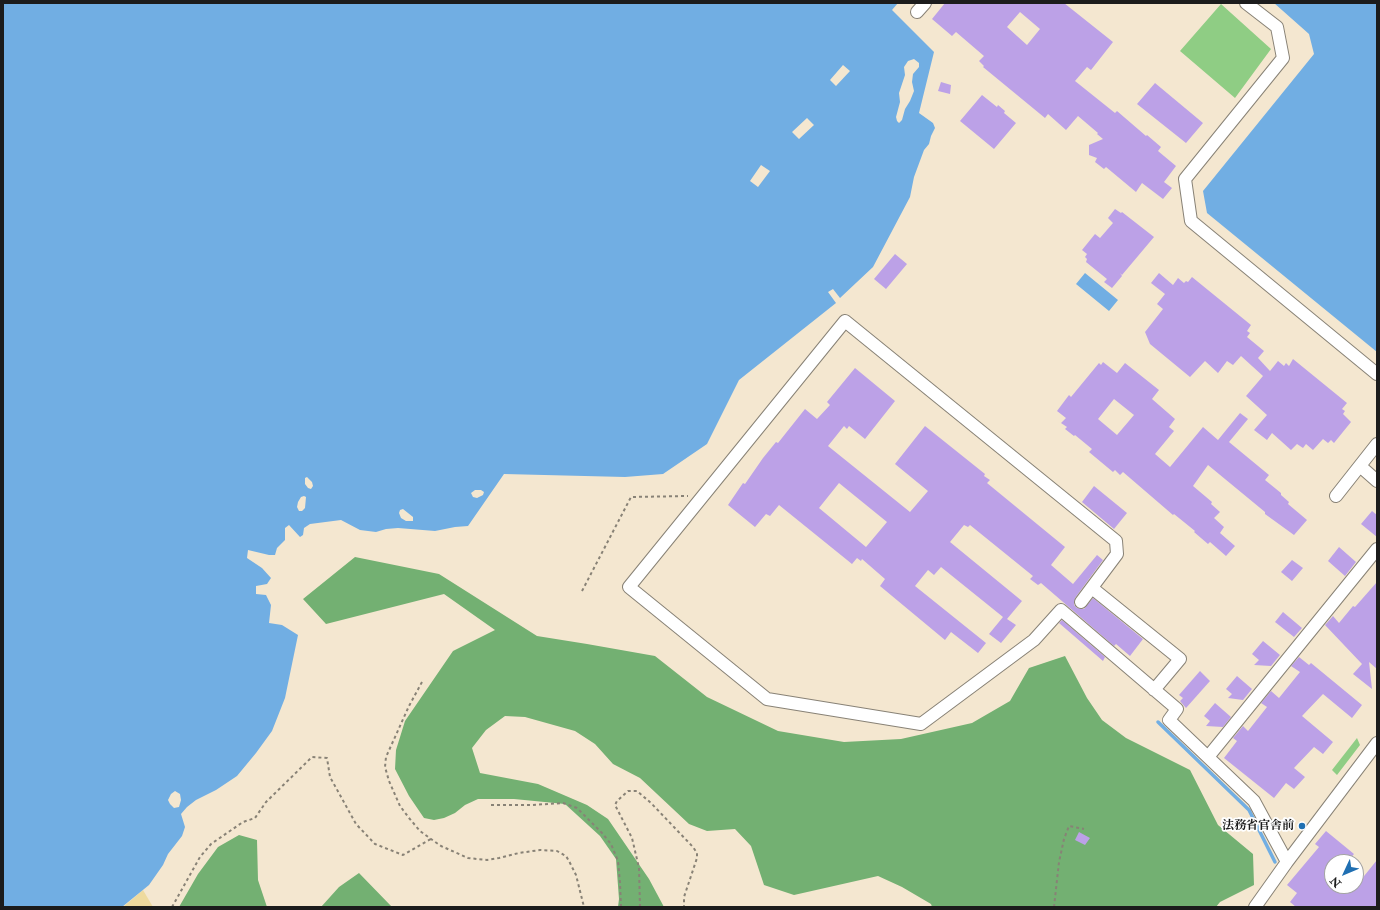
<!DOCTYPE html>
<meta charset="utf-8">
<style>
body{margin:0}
#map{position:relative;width:1380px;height:910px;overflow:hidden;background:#f4e7d0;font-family:"IM FELL Double Pica",serif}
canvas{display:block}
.frame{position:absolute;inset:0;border:4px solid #1c1c1c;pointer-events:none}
.north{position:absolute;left:1324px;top:854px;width:40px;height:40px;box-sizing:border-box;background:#fff;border:1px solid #a4a4a4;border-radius:50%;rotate:226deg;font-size:11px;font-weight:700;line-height:16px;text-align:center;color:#1c1c1c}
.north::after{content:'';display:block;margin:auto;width:14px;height:18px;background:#1f6fb2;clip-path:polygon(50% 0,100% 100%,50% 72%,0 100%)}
</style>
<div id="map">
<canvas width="1380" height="910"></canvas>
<div class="frame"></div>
<div class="north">N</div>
</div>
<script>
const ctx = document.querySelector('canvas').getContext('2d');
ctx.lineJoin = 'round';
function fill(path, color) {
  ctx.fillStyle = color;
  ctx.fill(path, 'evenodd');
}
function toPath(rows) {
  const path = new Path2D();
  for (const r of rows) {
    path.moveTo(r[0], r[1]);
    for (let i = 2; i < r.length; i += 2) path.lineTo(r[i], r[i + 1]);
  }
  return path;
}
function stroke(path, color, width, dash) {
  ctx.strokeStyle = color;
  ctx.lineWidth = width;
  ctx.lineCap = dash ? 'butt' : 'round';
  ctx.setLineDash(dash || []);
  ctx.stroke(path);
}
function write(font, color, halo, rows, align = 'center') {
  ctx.font = font + ' "IM FELL Double Pica","Noto Serif JP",serif';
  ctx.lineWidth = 3.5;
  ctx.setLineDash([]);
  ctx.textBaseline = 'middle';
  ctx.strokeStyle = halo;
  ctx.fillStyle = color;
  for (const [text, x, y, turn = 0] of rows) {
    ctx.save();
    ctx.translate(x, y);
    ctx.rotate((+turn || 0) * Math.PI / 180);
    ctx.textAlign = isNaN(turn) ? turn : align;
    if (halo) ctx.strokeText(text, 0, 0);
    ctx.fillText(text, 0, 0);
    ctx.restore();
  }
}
fill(toPath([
 [1221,4,1271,49,1235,98,1180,51],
 [1357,738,1360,745,1337,775,1332,770]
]), '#8fcd84');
fill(toPath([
 [355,557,439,574,537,636,587,644,655,656,707,697,778,731,844,742,901,739,972,723,1010,701,1029,668,1065,656,1087,698,1102,720,1126,738,1190,770,1218,825,1253,854,1254,885,1220,902,1216,907,932,907,931,904,902,887,878,876,794,895,764,885,751,846,735,829,707,831,689,824,640,778,613,764,595,744,575,731,525,717,505,716,486,730,472,748,480,773,538,784,587,805,608,819,649,879,664,907,618,907,619,899,616,859,600,836,565,804,514,799,478,799,465,805,455,813,444,818,434,820,424,818,409,796,395,769,396,750,405,721,453,651,495,630,444,594,326,624,303,599],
 [239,835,257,840,258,880,267,907,179,907,198,874,218,847],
 [359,873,392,907,321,907,339,887]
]), '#73b072');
fill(toPath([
 [143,890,153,907,123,907]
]), '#eeda9e');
fill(toPath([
 [3,3,898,3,892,10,934,52,919,113,933,123,935,128,931,136,929,144,924,150,914,177,910,197,873,267,840,298,833,289,828,292,836,303,739,380,707,444,663,474,625,477,504,474,468,526,455,527,435,531,398,528,386,529,376,532,360,530,341,520,310,524,304,528,303,535,300,537,289,525,285,528,285,540,277,548,275,555,269,555,248,550,247,558,262,568,271,578,267,584,256,586,256,594,266,595,271,605,269,623,282,625,298,635,285,698,272,731,256,753,237,776,216,790,196,800,187,807,181,814,185,827,182,836,168,854,163,865,149,885,122,907,3,907],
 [914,59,919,63,919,67,913,74,912,82,914,91,910,101,905,109,902,120,899,123,897,121,896,117,900,102,899,93,905,75,904,67,908,61],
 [843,65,850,71,836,86,830,80],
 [807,118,814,125,799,139,792,132],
 [761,165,770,171,758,187,750,181],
 [307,477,312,482,313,486,311,489,308,488,305,484,305,478],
 [475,490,481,490,484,492,483,495,477,498,473,497,471,493],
 [304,496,306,497,305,508,302,511,299,511,297,507,298,502,301,497],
 [403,509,413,517,413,521,406,521,401,518,399,513,400,510],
 [175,791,180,794,181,800,179,807,174,808,170,804,168,800,171,794],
 [1274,3,1377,3,1377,352,1207,213,1203,191,1314,54,1309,34],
 [1085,273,1118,300,1109,311,1076,284]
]), '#71aee3');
stroke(toPath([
 [1158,722,1249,810,1275,862]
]), '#71aee3', 3.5);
fill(toPath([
 [945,3,1064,3,1113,42,1091,70,1087,67,1075,81,1115,113,1117,111,1146,136,1147,135,1161,147,1158,151,1176,166,1164,182,1172,188,1163,199,1142,183,1136,192,1106,167,1104,169,1095,162,1097,158,1089,155,1089,145,1103,139,1097,134,1098,133,1078,116,1066,130,1048,114,1045,118,983,67,984,66,979,61,984,56,956,32,952,36,932,19],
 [1020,12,1040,29,1027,45,1007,27],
 [941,82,951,85,950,94,938,91],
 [1155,83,1203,123,1186,143,1137,104],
 [982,95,997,107,998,105,1005,111,1004,113,1016,123,994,149,960,121],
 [1115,209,1121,213,1122,212,1154,237,1122,275,1120,273,1122,276,1112,288,1104,282,1107,279,1086,262,1087,259,1085,257,1087,254,1082,250,1095,234,1100,238,1113,223,1108,218],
 [895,254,907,264,886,289,874,279],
 [1159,273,1173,285,1178,278,1184,283,1186,281,1188,282,1192,277,1251,325,1247,331,1250,333,1247,337,1264,351,1258,358,1270,371,1278,361,1284,366,1286,363,1289,366,1293,359,1347,403,1342,409,1345,411,1343,414,1351,422,1334,443,1331,440,1328,443,1323,439,1313,450,1306,444,1303,448,1297,444,1291,450,1272,433,1267,440,1254,430,1267,415,1246,396,1263,376,1241,356,1233,365,1227,361,1218,373,1205,361,1190,377,1150,344,1145,332,1163,309,1157,304,1165,294,1151,283],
 [1103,362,1117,373,1125,363,1159,390,1152,399,1175,419,1169,427,1174,431,1155,454,1170,467,1203,427,1218,440,1240,413,1248,419,1229,442,1269,475,1265,480,1281,493,1281,495,1289,502,1288,504,1307,520,1294,535,1265,514,1265,512,1208,465,1193,486,1212,502,1211,504,1220,512,1214,518,1224,527,1220,533,1235,546,1226,556,1210,542,1208,544,1194,532,1195,531,1174,514,1173,515,1123,472,1120,475,1115,470,1113,472,1089,452,1092,449,1075,435,1074,436,1065,429,1067,427,1061,423,1066,418,1057,411,1069,395,1071,397,1099,363,1101,365],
 [1114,399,1134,415,1117,435,1098,419],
 [855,368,895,401,865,439,849,426,847,429,844,426,828,446,910,512,928,491,895,464,925,426,985,474,984,476,990,480,987,483,1065,547,1051,565,1073,584,1097,555,1103,560,1075,598,1074,605,1077,608,1084,609,1093,598,1143,639,1130,656,1116,644,1114,646,1041,583,1038,585,1030,579,1033,576,970,525,968,527,964,525,950,542,1022,601,1007,619,1016,625,1001,643,989,634,1003,617,941,567,934,575,928,570,915,586,986,643,978,653,951,632,945,640,880,586,885,579,862,559,861,561,857,558,852,564,779,505,770,516,766,514,755,527,728,505,743,483,745,484,763,458,776,442,778,443,805,409,817,419,830,405,827,402],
 [839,483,887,522,866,547,819,508],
 [1094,486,1127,513,1114,529,1082,502],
 [1372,511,1377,515,1377,537,1361,524],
 [1339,547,1356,562,1345,576,1328,561],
 [1292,560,1303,568,1292,581,1281,572],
 [1377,582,1377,669,1369,662,1372,689,1353,674,1362,664,1325,625,1333,616,1339,623,1353,606,1355,607],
 [1283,612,1302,628,1294,637,1275,622],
 [1062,620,1105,657,1103,661,1059,623],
 [1263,641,1280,655,1271,666,1254,665,1259,660,1252,654],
 [1299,657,1309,665,1311,663,1362,705,1352,718,1323,694,1302,716,1333,742,1323,754,1314,747,1294,768,1305,777,1294,789,1286,783,1274,798,1224,758,1237,741,1233,738,1243,726,1248,731,1267,707,1261,703,1271,691,1279,698,1300,672,1291,666],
 [1200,671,1210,681,1186,708,1180,701,1183,698,1179,695],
 [1237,676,1252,689,1243,700,1228,698,1232,694,1226,689],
 [1215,703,1231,717,1223,727,1206,726,1210,721,1204,716],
 [1326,831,1354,854,1347,862,1332,862,1332,886,1356,886,1377,860,1377,907,1296,907,1290,902,1297,893,1287,885,1319,847,1315,844],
 [1079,832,1090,838,1085,845,1075,840]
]), '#bca1e7');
const minor = toPath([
 [1246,3,1277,27,1283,58,1185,179,1191,221,1377,374],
 [917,12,925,3],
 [1360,466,1377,481],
 [1336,496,1377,444],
 [1092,588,1180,659,1154,690],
 [1081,602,1117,554,1116,541,845,321,629,587,767,699,921,724,1034,640,1061,610,1177,709,1169,720,1254,801,1287,862],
 [1208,757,1377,549],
 [1255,907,1287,862,1377,743]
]);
stroke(minor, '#888276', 14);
stroke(toPath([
 [582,591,631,497,688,496],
 [422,682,409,706,386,757,385,767,389,781,400,806,409,818,420,831,431,839,441,846,468,858,487,860,499,858,519,853,540,850,557,851,566,856,569,861,576,875,584,907],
 [491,805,532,805,563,803,577,808,602,833,611,844,618,861,620,883,621,907],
 [172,907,200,857,211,844,243,822,255,818,266,802,312,757,327,758,330,777,340,795,356,824,375,844,403,855,431,839],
 [640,907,639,868,632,838,615,805,617,801,628,791,637,791,651,803,693,847,697,853,697,858,684,897,684,907],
 [1054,907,1059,862,1064,839,1069,826,1084,829]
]), '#888276', 2, [3, 3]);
stroke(minor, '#fff', 12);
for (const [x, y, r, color] of [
 [1302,826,4,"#1f6fb2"]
]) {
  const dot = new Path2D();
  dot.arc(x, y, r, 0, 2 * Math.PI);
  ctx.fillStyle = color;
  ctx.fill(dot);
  stroke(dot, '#fff', 1.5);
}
write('bold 12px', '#1c1c1c', '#fff', [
 ["法務省官舎前",1294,826]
], 'right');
</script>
